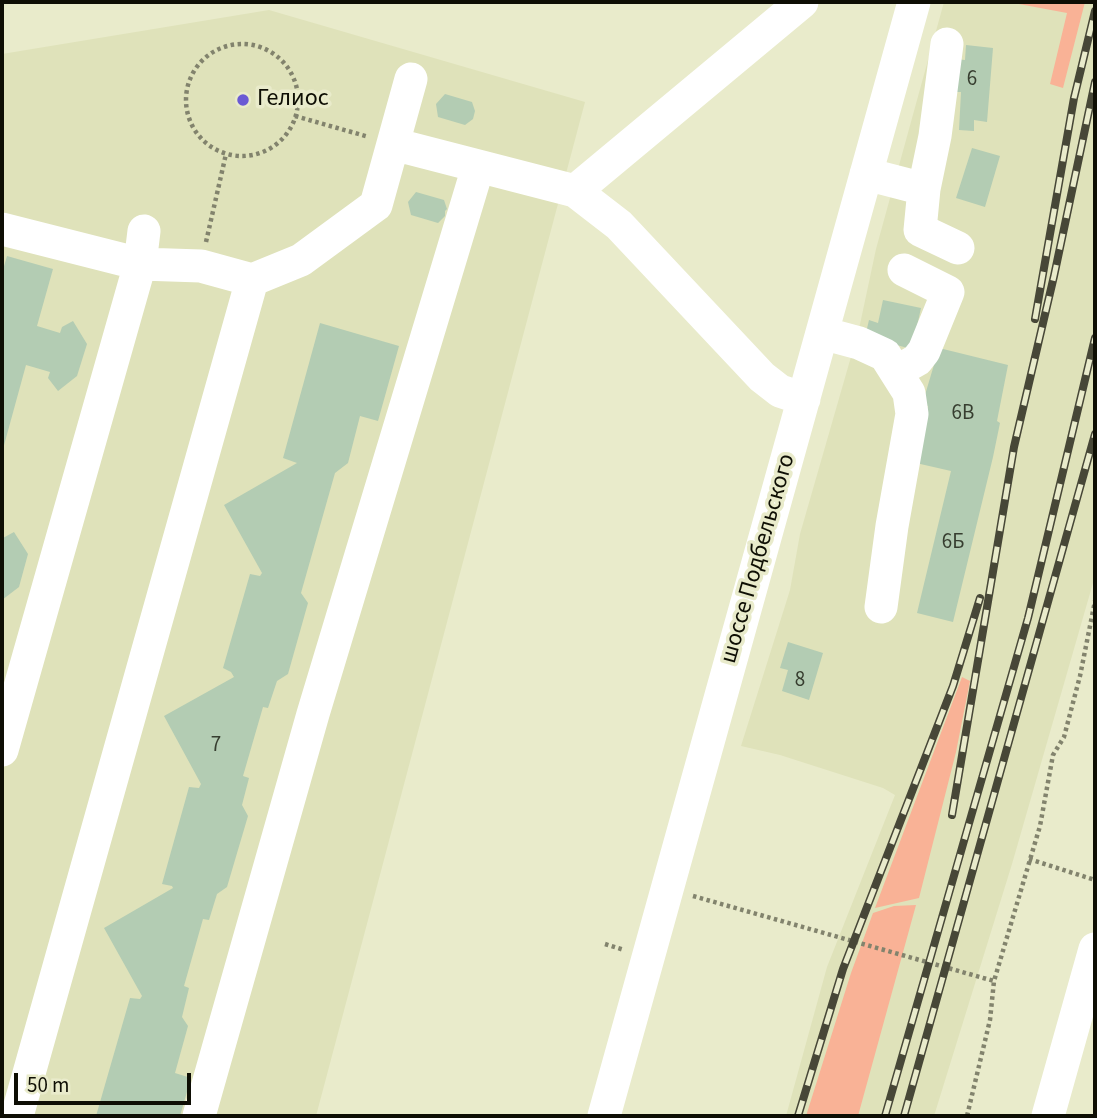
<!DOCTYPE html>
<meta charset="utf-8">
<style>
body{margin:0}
#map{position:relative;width:1097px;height:1118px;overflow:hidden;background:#e9ebcb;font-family:"Source Sans 3",sans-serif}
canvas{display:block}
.frame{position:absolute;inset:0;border:4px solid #0e0e04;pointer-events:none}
.scale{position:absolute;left:14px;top:1073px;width:177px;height:32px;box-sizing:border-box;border:4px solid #0e0e04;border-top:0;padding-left:9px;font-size:21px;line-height:24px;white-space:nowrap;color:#0e0e04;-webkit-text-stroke:5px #e9ebcb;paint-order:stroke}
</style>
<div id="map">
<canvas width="1097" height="1118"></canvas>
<div class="frame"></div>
<div class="scale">50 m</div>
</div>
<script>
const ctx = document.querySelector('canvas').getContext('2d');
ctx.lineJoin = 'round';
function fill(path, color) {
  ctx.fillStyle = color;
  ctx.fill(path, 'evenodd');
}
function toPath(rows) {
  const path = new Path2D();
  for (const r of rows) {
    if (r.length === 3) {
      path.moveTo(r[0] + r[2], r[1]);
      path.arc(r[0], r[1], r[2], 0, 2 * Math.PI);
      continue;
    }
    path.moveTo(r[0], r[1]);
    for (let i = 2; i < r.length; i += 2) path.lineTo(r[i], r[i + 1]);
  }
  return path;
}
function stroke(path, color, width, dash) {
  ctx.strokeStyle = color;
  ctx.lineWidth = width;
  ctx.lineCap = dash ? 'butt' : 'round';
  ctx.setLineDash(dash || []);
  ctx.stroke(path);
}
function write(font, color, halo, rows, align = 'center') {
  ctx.font = font + ' "Source Sans 3",sans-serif';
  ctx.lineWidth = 7;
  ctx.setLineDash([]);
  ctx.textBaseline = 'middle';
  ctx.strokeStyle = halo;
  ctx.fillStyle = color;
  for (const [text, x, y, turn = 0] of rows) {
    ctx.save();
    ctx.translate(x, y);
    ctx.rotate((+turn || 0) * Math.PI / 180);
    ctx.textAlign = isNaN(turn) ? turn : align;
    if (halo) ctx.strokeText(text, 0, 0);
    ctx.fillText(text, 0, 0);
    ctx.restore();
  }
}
fill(toPath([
 [944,2,1008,2,1067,12,1070,2,1095,2,1095,576,1012,864,934,1116,786,1116,827,967,895,795,883,788,780,755,741,746,790,590,800,534,859,329,876,249],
 [269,10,585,102,316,1116,2,1116,2,54]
]), '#dfe2ba');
fill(toPath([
 [1008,2,1085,2,1063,88,1050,84,1067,13],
 [962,677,970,681,956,752,919,898,875,908],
 [916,905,858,1116,806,1116,851,973,873,913,894,906]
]), '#f9b296');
fill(toPath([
 [966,45,993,48,987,122,974,120,974,131,959,130,961,92,953,92,956,59,965,60],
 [445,94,472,102,475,111,473,119,465,125,438,117,436,104],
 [972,148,1000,156,985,207,956,198],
 [416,192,444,200,447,209,445,211,445,216,438,223,411,215,408,202],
 [7,256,53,269,37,326,60,333,62,327,73,321,87,344,77,376,58,391,48,378,50,372,26,365,3,449,2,273],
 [883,300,921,308,912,349,865,337,869,320,878,323],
 [320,323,399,346,378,421,360,416,348,463,335,473,301,593,308,603,288,674,277,681,268,708,263,707,243,776,249,778,242,805,248,816,227,887,217,894,209,920,203,919,184,986,189,988,182,1017,188,1026,175,1073,191,1078,180,1116,96,1116,130,998,140,999,142,996,104,928,173,888,172,886,162,884,189,787,199,788,201,784,164,716,234,677,231,672,223,668,250,574,260,576,262,573,224,505,297,463,283,458],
 [939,348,1008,365,997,421,1000,423,993,457,953,622,917,613,951,471,916,463,928,406,922,405],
 [14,532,28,554,19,587,2,600,2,543,3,538],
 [788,642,823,653,809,700,782,691,788,670,780,668]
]), '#b3ccb3');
stroke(toPath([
 [242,100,56],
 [295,116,369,137],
 [206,242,226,154],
 [1029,859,1095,880],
 [693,896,994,981],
 [605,944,624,950],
 [967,1116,990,1020,994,981,1040,826,1053,755,1064,737,1080,676,1095,601]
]), '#82836d', 4.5, [3.5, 3.5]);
stroke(toPath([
 [393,144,575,191,802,2],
 [866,174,924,189,935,136,947,44],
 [924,189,920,230,958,248],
 [575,191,619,225,762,377,780,391,804,399],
 [2,229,140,264,201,266,252,280,301,260,376,205,411,79],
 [822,333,859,343,885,355,909,393,912,414,892,526,881,607],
 [896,372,917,360,924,351,948,292,904,270],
 [2,750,140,264,144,231],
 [17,1116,252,280],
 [199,1116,313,714,478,167],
 [604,1116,914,2],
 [1048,1116,1095,949]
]), '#fff', 33);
const rail = toPath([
 [1035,319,1074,98,1095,11],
 [952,815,1014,447,1054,276,1095,82],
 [798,1116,843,969,953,686,980,598],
 [885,1116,1028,618,1095,338],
 [904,1116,1095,434]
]);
stroke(rail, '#474737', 8);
stroke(rail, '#e9ebcb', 5, [16]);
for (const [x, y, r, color] of [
 [243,100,7,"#6a5ad4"]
]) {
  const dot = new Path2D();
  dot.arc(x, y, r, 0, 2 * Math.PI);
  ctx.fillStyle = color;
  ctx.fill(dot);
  stroke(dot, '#e9ebcb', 2.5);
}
write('21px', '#373e30', null, [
 ["6",972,80],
 ["6В",963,414],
 ["6Б",953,543],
 ["8",800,681],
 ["7",216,746]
]);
write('24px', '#0e0e04', '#e9ebcb', [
 ["Гелиос",257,100]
], 'left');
write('24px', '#0e0e04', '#e9ebcb', [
 ["шоссе Подбельского",759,559,-74]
]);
</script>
